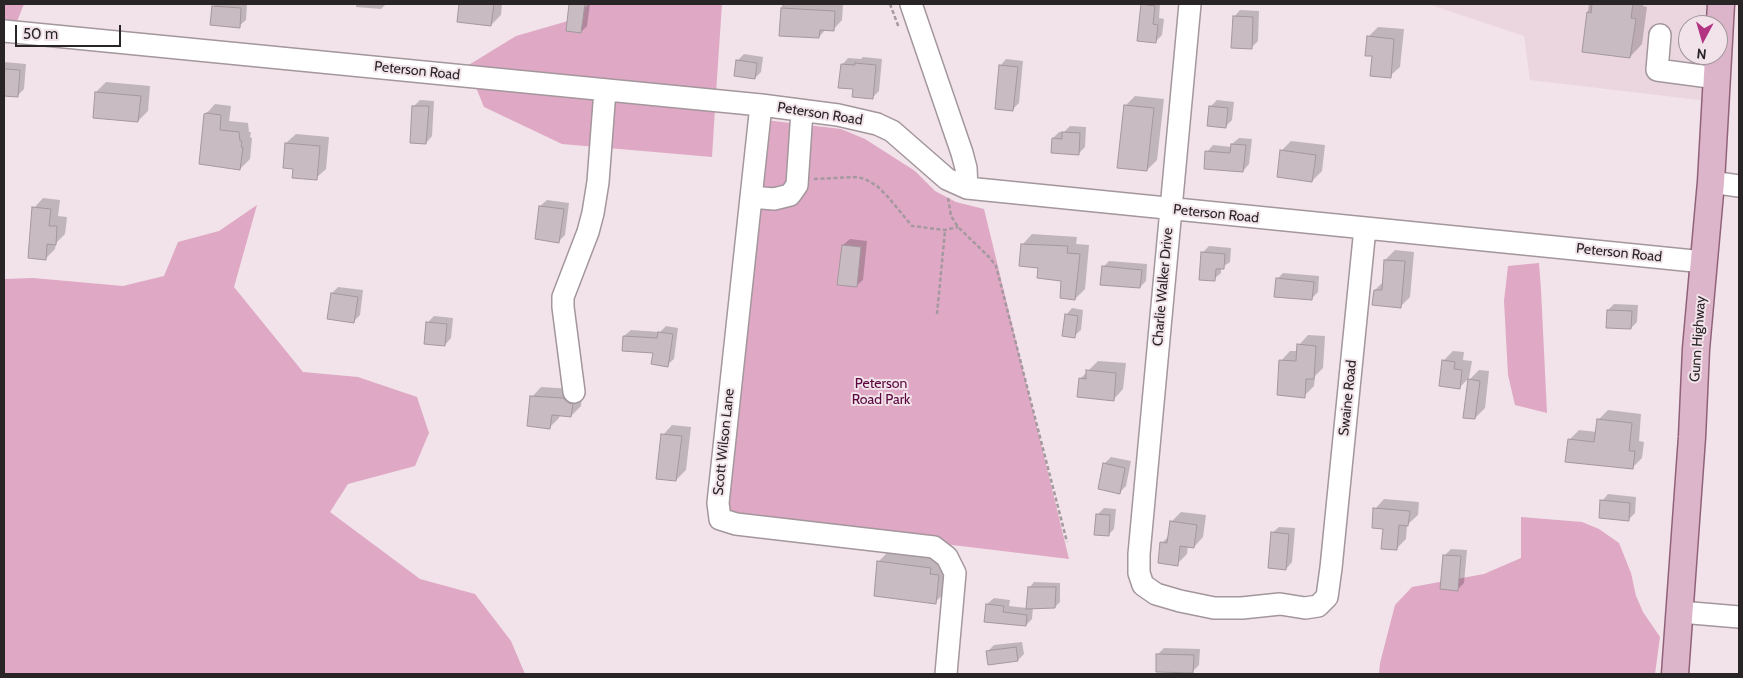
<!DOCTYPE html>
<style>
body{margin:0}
#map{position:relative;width:1743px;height:678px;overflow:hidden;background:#f1e3e9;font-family:Cabin,sans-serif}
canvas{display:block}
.frame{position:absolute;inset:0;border:5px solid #292426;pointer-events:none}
.north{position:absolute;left:1678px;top:15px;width:50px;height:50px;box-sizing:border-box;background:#f1e3e9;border:1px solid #a1979b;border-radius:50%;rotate:186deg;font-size:14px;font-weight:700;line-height:20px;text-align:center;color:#292426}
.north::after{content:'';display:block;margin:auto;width:18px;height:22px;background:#b23482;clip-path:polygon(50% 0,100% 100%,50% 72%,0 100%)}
.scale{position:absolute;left:15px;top:25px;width:106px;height:22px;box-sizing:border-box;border:2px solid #292426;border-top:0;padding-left:6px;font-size:15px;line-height:18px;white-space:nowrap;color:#292426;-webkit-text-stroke:4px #f1e3e9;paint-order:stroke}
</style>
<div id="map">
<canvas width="1743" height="678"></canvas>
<div class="frame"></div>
<div class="north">N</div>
<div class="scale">50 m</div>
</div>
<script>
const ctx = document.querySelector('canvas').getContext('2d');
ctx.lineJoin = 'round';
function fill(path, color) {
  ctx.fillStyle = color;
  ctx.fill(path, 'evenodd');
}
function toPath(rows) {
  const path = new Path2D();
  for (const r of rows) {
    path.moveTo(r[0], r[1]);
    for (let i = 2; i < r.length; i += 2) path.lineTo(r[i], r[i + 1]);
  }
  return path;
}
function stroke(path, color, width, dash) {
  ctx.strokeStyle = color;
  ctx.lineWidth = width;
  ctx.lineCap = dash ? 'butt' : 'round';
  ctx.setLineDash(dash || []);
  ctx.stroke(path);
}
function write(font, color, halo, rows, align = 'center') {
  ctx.font = font + ' Cabin,sans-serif';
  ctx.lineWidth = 4;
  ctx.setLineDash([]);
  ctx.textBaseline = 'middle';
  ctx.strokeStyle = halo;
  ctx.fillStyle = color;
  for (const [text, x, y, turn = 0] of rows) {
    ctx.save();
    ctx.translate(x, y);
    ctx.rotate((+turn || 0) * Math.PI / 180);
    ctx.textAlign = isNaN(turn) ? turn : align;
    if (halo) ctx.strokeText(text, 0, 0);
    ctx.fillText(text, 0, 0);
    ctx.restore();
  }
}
fill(toPath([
 [1428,4,1714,4,1713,25,1688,25,1688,55,1711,55,1708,101,1530,80,1524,36]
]), '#ebd6e0');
fill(toPath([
 [4,4,24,4,16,24,4,20],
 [589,4,722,4,716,93,467,66,516,36,568,21],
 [475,85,715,109,712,157,562,144,484,107],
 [765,120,841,129,865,139,915,171,935,191,956,202,984,209,1069,559,744,520,729,509,726,501],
 [257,205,234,287,303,372,358,377,417,397,429,433,415,466,348,484,330,512,420,579,475,594,511,641,525,674,4,674,4,279,33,278,123,286,164,276,178,242,219,231],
 [1539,263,1541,290,1547,413,1515,405,1508,375,1504,301,1508,266],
 [1521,517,1582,522,1599,529,1619,543,1631,573,1636,596,1643,612,1660,637,1655,674,1379,674,1380,663,1395,605,1412,587,1484,574,1521,558]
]), '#dfa8c4');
fill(toPath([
 [216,4,247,4,246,20,239,26,213,7],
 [356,4,386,4,381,9,356,7],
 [460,4,502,4,501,15,491,25,458,21],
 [571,4,590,4,587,26,581,32,567,30],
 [782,4,843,4,842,20,833,30,826,29,819,37,781,35],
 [1142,4,1160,4,1159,18,1164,19,1162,35,1155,42],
 [1589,4,1643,4,1643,6,1647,7,1642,44,1630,57,1583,51],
 [1240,10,1259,11,1258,41,1251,48,1234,17],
 [1378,27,1404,29,1400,67,1390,76,1373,55,1368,37],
 [744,54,763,57,761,72,755,78,737,61],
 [863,57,882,59,879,91,873,97,854,88,842,65,848,58,861,59],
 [1006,59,1023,61,1019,103,1013,109,1000,66],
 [4,62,26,64,24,89,17,96,4,94],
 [106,82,150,86,148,111,138,121,96,92],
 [1135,96,1164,99,1157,160,1147,170,1125,106],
 [420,100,434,101,432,136,426,143,414,106],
 [1217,100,1234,102,1232,120,1226,126,1210,107],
 [215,104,231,106,229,121,248,123,249,132,251,132,250,137,252,138,250,159,240,169,206,114],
 [1070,126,1086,127,1085,147,1078,154,1053,138,1059,132,1064,132],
 [296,134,329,137,326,169,316,178,294,168,286,143],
 [1239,138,1252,139,1249,164,1243,171,1207,152,1213,145,1232,147,1232,144],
 [1291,141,1325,145,1322,171,1312,181,1282,150],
 [43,198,60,200,58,216,67,217,65,234,56,243,55,249,45,259,34,208],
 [547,200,569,203,565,235,559,241,540,206],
 [1032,234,1077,237,1076,244,1089,245,1085,289,1075,299,1063,280,1023,244],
 [850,239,867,241,863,280,856,286,843,245],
 [1209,246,1231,248,1230,262,1221,268,1221,273,1214,279,1202,253],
 [1395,250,1414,252,1410,297,1400,307,1375,290,1384,281,1385,260],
 [1109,261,1147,264,1146,281,1140,287,1103,267],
 [1283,273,1319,276,1318,292,1311,299,1277,279],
 [338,287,363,290,360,315,354,321,332,293],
 [1614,304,1638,305,1637,322,1631,328,1608,310],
 [1072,308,1083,310,1081,330,1074,336,1066,315],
 [434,316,453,318,451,338,445,345,428,322],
 [666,326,678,328,674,359,667,365,654,352,624,336,631,330,660,332],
 [1308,335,1325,336,1323,368,1315,376,1314,386,1304,396,1281,361,1290,351,1298,351,1299,345],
 [1453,351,1464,352,1463,360,1472,361,1469,378,1459,388,1443,361],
 [1098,361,1126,363,1123,389,1114,399,1080,379],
 [1479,370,1489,371,1485,408,1475,418,1469,380],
 [541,387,573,389,582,395,581,406,571,416,560,415,559,418,549,428,532,397],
 [1608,410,1641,414,1639,441,1644,442,1642,458,1632,468,1569,440,1579,430,1597,432,1598,420],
 [672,425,691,427,686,470,676,480,663,435],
 [1111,457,1131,461,1126,486,1120,492,1104,464],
 [1608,494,1636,497,1635,513,1628,520,1602,501],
 [1384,499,1419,502,1418,515,1407,525,1406,539,1396,549,1375,509],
 [1104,508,1116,509,1114,529,1108,535,1098,514],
 [1181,512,1206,515,1203,537,1194,547,1188,546,1187,554,1177,564,1162,543,1170,535,1171,522],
 [1279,527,1295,528,1292,562,1286,569,1272,533],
 [1451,549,1467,550,1464,583,1458,589,1444,556],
 [888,552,940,559,948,566,945,593,935,602,878,562],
 [1034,582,1060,583,1060,602,1055,607,1033,607,1032,619,1026,625,987,604,994,598,1010,600,1009,606,1027,608,1029,588],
 [1022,642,1024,654,1018,660,987,652,994,645],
 [1164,648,1200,649,1199,665,1193,671,1158,654]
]), '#0003');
const building = toPath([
 [459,4,494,4,491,26,457,22,459,4],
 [569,4,585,4,581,33,566,31,569,4],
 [1141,4,1155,6,1153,24,1158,25,1156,43,1137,41,1141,4],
 [1592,4,1633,4,1631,18,1636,19,1630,58,1582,52,1587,12,1591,13,1592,4],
 [212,6,241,8,240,28,210,25,212,6],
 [781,8,835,11,834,31,820,30,819,38,779,36,781,8],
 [1233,16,1253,17,1252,49,1231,48,1233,16],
 [1367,36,1394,39,1391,78,1370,76,1372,56,1365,56,1367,36],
 [736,60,757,63,755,79,734,76,736,60],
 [855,63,876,65,873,99,852,97,853,89,838,88,841,64,855,65,855,63],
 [999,65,1018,67,1013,111,995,109,999,65],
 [4,69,20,70,18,97,4,96,4,69],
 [95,92,141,96,138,122,93,118,95,92],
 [1124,105,1154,108,1147,171,1117,168,1124,105],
 [412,106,429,106,426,144,410,143,412,106],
 [1209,106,1228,108,1226,128,1207,126,1209,106],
 [207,113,221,115,220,130,239,132,240,141,242,141,241,147,243,147,240,170,199,164,204,114,207,113],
 [1062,132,1080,133,1079,155,1051,153,1052,138,1062,139,1062,132],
 [285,143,320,146,317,180,292,178,293,169,283,168,285,143],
 [1231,144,1246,145,1243,172,1204,169,1205,151,1230,153,1231,144],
 [1280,150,1316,155,1312,182,1277,177,1280,150],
 [539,206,564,209,559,243,535,239,539,206],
 [32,207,51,209,49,226,57,226,56,245,47,244,46,260,28,258,32,207],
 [1021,244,1068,246,1067,253,1080,254,1075,300,1060,298,1061,281,1037,278,1038,268,1019,266,1021,244],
 [842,245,861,247,857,287,837,285,842,245],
 [1201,252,1225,254,1224,269,1216,269,1215,281,1199,280,1201,252],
 [1384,260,1405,261,1401,308,1372,305,1374,290,1382,290,1384,260],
 [1102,266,1142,270,1140,288,1100,285,1102,266],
 [1276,278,1314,282,1312,300,1274,297,1276,278],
 [331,293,358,297,354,323,327,319,331,293],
 [1607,310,1632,311,1631,329,1606,328,1607,310],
 [1065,314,1078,316,1075,338,1062,336,1065,314],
 [426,322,447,324,445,346,424,344,426,322],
 [658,332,673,334,668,367,651,364,653,353,622,351,623,336,657,338,658,332],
 [1297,344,1316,346,1314,379,1306,379,1305,398,1277,395,1279,360,1296,361,1297,344],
 [1442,360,1455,362,1454,369,1462,370,1460,389,1439,386,1442,360],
 [1086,370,1116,373,1114,401,1077,397,1079,378,1086,379,1086,370],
 [1468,379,1480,381,1475,419,1463,418,1468,379],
 [530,396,563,398,569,403,573,404,571,417,552,415,550,429,527,426,530,396],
 [1597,419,1632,423,1629,451,1635,451,1633,469,1565,462,1568,439,1594,442,1597,419],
 [661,434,682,436,676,481,656,479,661,434],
 [1103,463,1125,468,1120,494,1098,489,1103,463],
 [1600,500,1630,503,1629,521,1599,518,1600,500],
 [1373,508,1410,511,1408,526,1399,525,1397,550,1381,549,1383,529,1372,528,1373,508],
 [1096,514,1110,515,1109,536,1094,535,1096,514],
 [1170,521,1197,525,1194,548,1180,546,1178,566,1158,563,1160,542,1167,543,1170,521],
 [1271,532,1289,534,1286,570,1268,568,1271,532],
 [1443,555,1461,556,1458,591,1440,589,1443,555],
 [877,561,931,568,930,574,939,575,936,604,874,596,877,561],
 [1028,587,1056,587,1055,608,1026,609,1028,587],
 [986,604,1004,606,1003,612,1027,615,1026,626,984,622,986,604],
 [1016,647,1018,661,988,665,986,651,1016,647],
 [1156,654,1194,655,1193,673,1156,672,1156,654]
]);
fill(building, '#c8bbc1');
stroke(building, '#a4979d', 1);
const minor = toPath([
 [911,4,962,153,966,168,967,188],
 [1190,4,1139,554,1139,573,1143,585,1156,594,1180,601,1214,608,1242,608,1280,604,1305,608,1318,606,1327,597,1331,568,1365,228],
 [4,31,761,105,838,115,877,124,892,131,947,179,967,188,1704,262],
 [1660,35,1657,70,1717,78],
 [761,105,718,503,720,519,736,524,934,547,947,557,955,573,946,674],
 [1711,182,1739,186],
 [751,197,774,199,790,195,797,185,802,111],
 [574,392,563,307,563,297,588,232,593,213,598,182,605,90],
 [1680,612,1739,617]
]);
const major = toPath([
 [1675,674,1692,437,1696,349,1711,182,1721,4]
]);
stroke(minor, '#a3969c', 24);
stroke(major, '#90627a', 29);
stroke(toPath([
 [890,4,899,28],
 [814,179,857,177,865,179,877,186,888,197,912,226,945,230,958,227],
 [948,198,951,216,958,227,990,258,996,266,1067,542],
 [937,314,945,231]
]), '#a4999e', 2.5, [4, 2.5]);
stroke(minor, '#fff', 21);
stroke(major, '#ddb5ca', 26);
write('14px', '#292426', '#f1e3e9', [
 ["Peterson Road",417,71,6],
 ["Peterson Road",820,114,9],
 ["Peterson Road",1216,214,6],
 ["Peterson Road",1619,253,6],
 ["Charlie Walker Drive",1163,287,-85],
 ["Gunn Highway",1698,339,-86],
 ["Swaine Road",1348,398,-84],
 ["Scott Wilson Lane",724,442,-84]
]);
write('14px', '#5b073e', '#f1e3e9', [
 ["Peterson",881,384],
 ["Road Park",881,400]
]);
</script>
